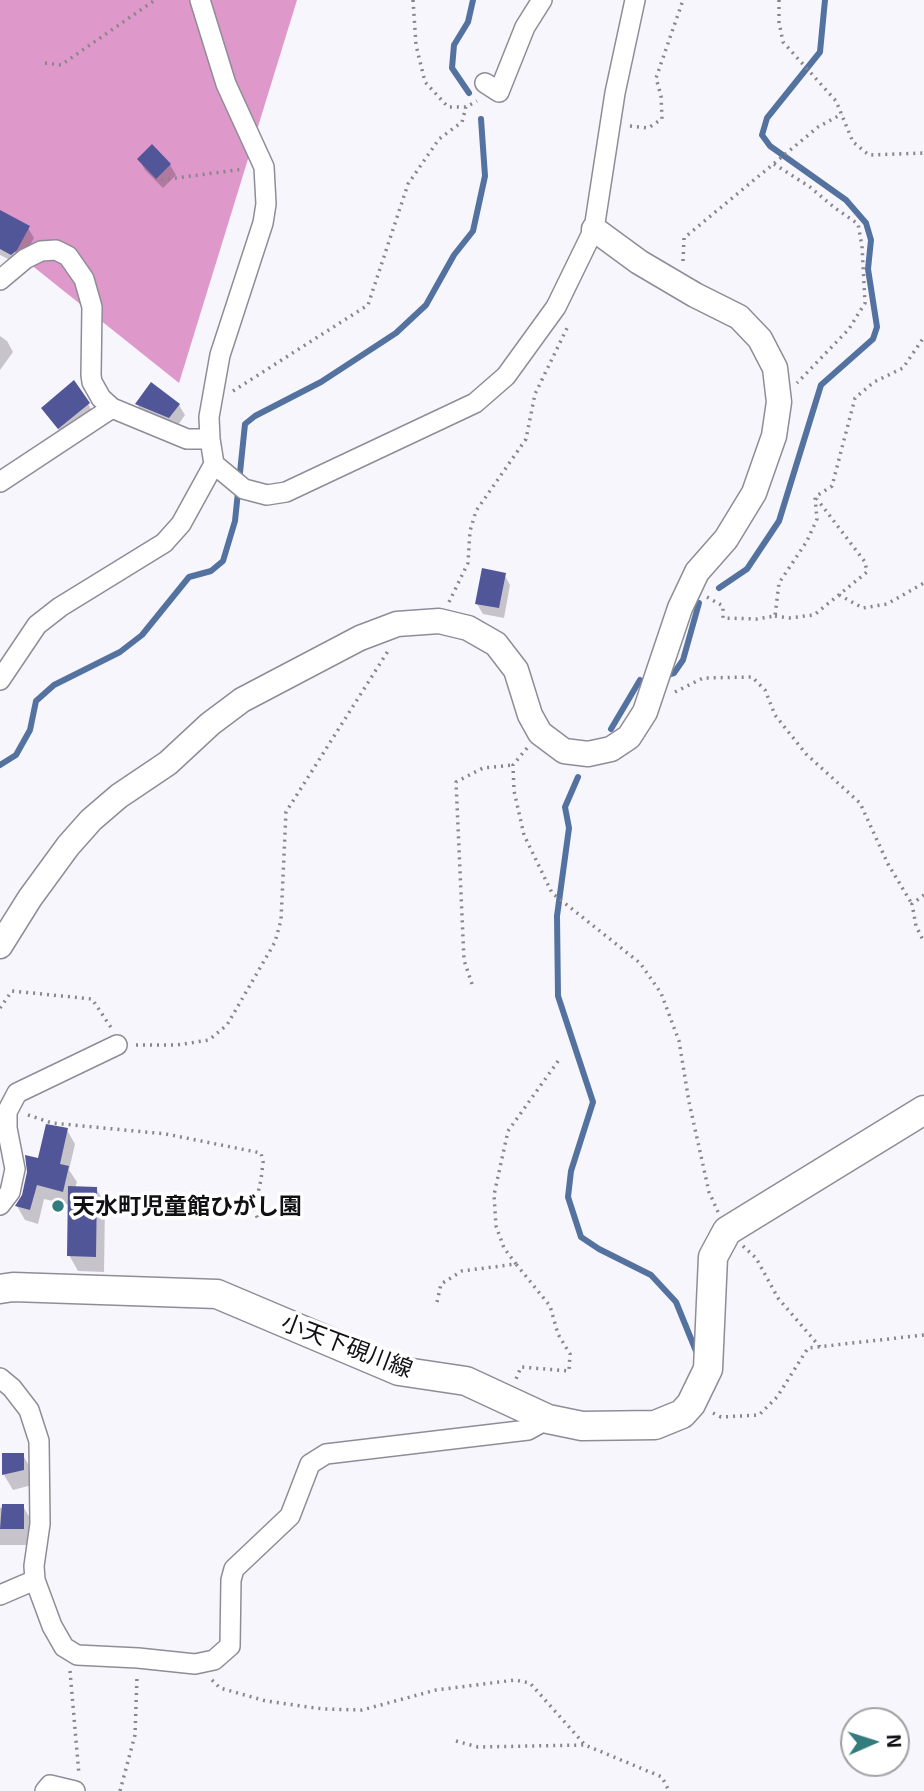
<!DOCTYPE html>
<meta charset="utf-8">
<style>
body{margin:0}
#map{position:relative;width:924px;height:1791px;overflow:hidden;background:#f8f6fd;font-family:"Exo 2",sans-serif}
canvas{display:block}
.north{position:absolute;left:840px;top:1707px;width:70px;height:70px;box-sizing:border-box;background:#fff;border:2px solid #a09fa1;border-radius:50%;rotate:87deg;font-size:19px;font-weight:700;line-height:28px;text-align:center;color:#111014}
.north::after{content:'';display:block;margin:auto;width:24px;height:32px;background:#337c7d;clip-path:polygon(50% 0,100% 100%,50% 72%,0 100%)}
</style>
<div id="map">
<canvas width="924" height="1791"></canvas>
<div class="north">N</div>
</div>
<script>
const ctx = document.querySelector('canvas').getContext('2d');
ctx.lineJoin = 'round';
function fill(path, color) {
  ctx.fillStyle = color;
  ctx.fill(path, 'evenodd');
}
function toPath(rows) {
  const path = new Path2D();
  for (const r of rows) {
    path.moveTo(r[0], r[1]);
    for (let i = 2; i < r.length; i += 2) path.lineTo(r[i], r[i + 1]);
  }
  return path;
}
function stroke(path, color, width, dash) {
  ctx.strokeStyle = color;
  ctx.lineWidth = width;
  ctx.lineCap = dash ? 'butt' : 'round';
  ctx.setLineDash(dash || []);
  ctx.stroke(path);
}
function write(font, color, halo, rows, align = 'center') {
  ctx.font = font + ' "Exo 2","Noto Sans JP",sans-serif';
  ctx.lineWidth = 7;
  ctx.setLineDash([]);
  ctx.textBaseline = 'middle';
  ctx.strokeStyle = halo;
  ctx.fillStyle = color;
  for (const [text, x, y, turn = 0] of rows) {
    ctx.save();
    ctx.translate(x, y);
    ctx.rotate((+turn || 0) * Math.PI / 180);
    ctx.textAlign = isNaN(turn) ? turn : align;
    if (halo) ctx.strokeText(text, 0, 0);
    ctx.fillText(text, 0, 0);
    ctx.restore();
  }
}
fill(toPath([
 [0,0,297,0,179,383,0,240]
]), '#de98c9');
fill(toPath([
 [152,147,170,165,176,175,163,188,145,170,139,159],
 [0,221,28,228,34,238,22,260,18,264,0,255],
 [0,336,7,341,13,352,0,370],
 [88,404,94,414,65,438,43,409],
 [137,404,179,405,185,415,176,428,143,414],
 [504,574,510,585,504,618,483,614,477,604],
 [67,1130,75,1144,69,1170,77,1182,75,1188,96,1188,105,1204,104,1272,78,1271,69,1255,70,1205,44,1199,38,1224,25,1220,17,1206,40,1160],
 [4,1454,23,1455,32,1471,32,1485,13,1490,4,1475],
 [23,1506,32,1522,32,1545,0,1545,0,1508]
]), '#0003');
stroke(toPath([
 [469,93,452,68,454,45,468,22,473,0],
 [719,588,747,569,779,521,821,385,873,339,877,327,868,269,871,240,866,223,846,200,770,146,762,135,767,118,820,52,825,0],
 [667,675,674,673,683,660,699,603],
 [611,729,640,680],
 [0,765,16,755,30,730,36,701,54,685,120,652,142,635,189,577,211,571,223,561,235,521,245,424,255,416,321,382,396,333,426,305,454,255,473,231,485,176,481,119],
 [578,777,565,807,569,828,557,916,558,996,593,1102,571,1171,568,1197,581,1237,599,1249,651,1275,676,1302,696,1351]
]), '#54729f', 6);
fill(toPath([
 [152,144,171,164,156,179,137,159],
 [0,210,30,226,17,250,11,255,0,249],
 [74,380,90,403,58,429,41,408],
 [151,382,180,404,169,418,135,404],
 [482,568,506,573,499,608,475,604],
 [46,1124,68,1128,60,1164,69,1166,63,1192,37,1185,30,1210,15,1206,22,1195,27,1172,25,1155,38,1158],
 [68,1186,97,1187,96,1257,67,1256],
 [2,1453,24,1453,24,1470,2,1475],
 [2,1504,24,1504,24,1529,0,1529]
]), '#505698');
const minor = toPath([
 [200,0,226,84,264,167,266,204,263,223,220,355,209,417,210,439,214,464,244,489,267,495,286,492,475,403,506,376,556,307,594,229,615,93,635,0],
 [485,83,499,92,525,27,542,0],
 [0,280,25,259,41,251,56,250,68,256,84,279,92,307,91,375,92,382,101,398,112,408,187,439,210,439],
 [0,482,112,408],
 [0,680,37,625,60,607,164,543,181,524,214,464],
 [0,1205,10,1192,15,1169,7,1128,7,1112,17,1093,117,1045],
 [0,1378,12,1388,29,1410,39,1441,40,1524,34,1566,35,1580,52,1626,64,1647,77,1655,138,1658,195,1664,214,1660,230,1646,231,1580,234,1569,290,1516,310,1464,326,1454,528,1430,548,1419],
 [0,1595,35,1580],
 [45,1791,50,1785,75,1791]
]);
const tertiary = toPath([
 [0,946,30,898,68,846,91,820,119,796,168,763,210,724,242,700,360,638,397,624,439,621,468,628,496,644,516,670,530,715,540,733,564,751,588,754,611,749,629,737,645,712,680,608,697,572,726,539,754,493,774,436,779,402,775,368,760,339,739,317,695,295,639,262,594,229]
]);
const secondary = toPath([
 [0,1289,13,1287,217,1294,399,1371,466,1381,548,1419,582,1426,655,1425,682,1414,691,1404,708,1369,713,1257,727,1231,924,1110]
]);
stroke(minor, '#8f8c97', 22);
stroke(tertiary, '#8f8c97', 27);
stroke(secondary, '#8f8c97', 31);
stroke(toPath([
 [413,0,416,45,425,82,448,107,466,107,477,101],
 [779,0,779,22,783,42,836,101,853,142,869,155,924,153],
 [45,63,61,65,155,0],
 [630,126,648,128,662,119,661,96,656,78,683,0],
 [774,164,810,187,835,208,858,224,862,246,865,303,849,329,797,383],
 [161,180,244,169],
 [683,261,684,238,818,127,842,114],
 [233,391,368,305,408,184,439,139,462,122,466,107],
 [839,595,863,608,887,604,924,583],
 [707,597,723,606,723,618,757,619,775,616,779,583,807,541,817,519,815,497,832,486,855,398,874,382,903,368,924,337],
 [449,602,468,563,470,531,476,511,526,439,535,394,569,324],
 [775,616,789,618,814,615,867,572,865,562,817,499],
 [675,692,703,678,752,677,765,690,775,715,806,754,860,803,888,864,912,904],
 [527,748,513,765,514,791,524,835,552,893,640,963,661,993,679,1041,689,1102,709,1192,718,1212],
 [924,895,912,904,916,926,924,942],
 [472,984,464,960,456,782,483,768,513,765],
 [0,1008,12,991,92,999,112,1029],
 [136,1045,177,1045,209,1040,227,1025,275,942,281,920,286,812,388,651],
 [28,1115,52,1123,166,1134,261,1153,263,1162,261,1180,254,1210,258,1219],
 [235,1206,254,1210],
 [743,1246,756,1258,778,1298,820,1347],
 [516,1264,504,1248,496,1226,494,1195,508,1131,561,1057],
 [437,1302,441,1284,462,1271,516,1264,550,1306,558,1334,570,1354,569,1371,521,1367,516,1379],
 [713,1413,721,1417,759,1415,777,1397,808,1348,924,1335],
 [70,1671,79,1775],
 [212,1680,220,1688,266,1701,323,1709,362,1710,436,1690,515,1680,530,1683,585,1745,662,1777,669,1791],
 [456,1741,478,1747,585,1745],
 [120,1791,135,1735,137,1676]
]), '#88868c', 3.5, [2, 5]);
stroke(minor, '#fff', 19);
stroke(tertiary, '#fff', 24);
stroke(secondary, '#fff', 28);
for (const [x, y, r, color] of [
 [58,1206,7,"#337c7d"]
]) {
  const dot = new Path2D();
  dot.arc(x, y, r, 0, 2 * Math.PI);
  ctx.fillStyle = color;
  ctx.fill(dot);
  stroke(dot, '#fff', 2.5);
}
write('bold 23px', '#111014', '#fff', [
 ["天水町児童館ひがし園",72,1206]
], 'left');
write('23px', '#111014', '#fff', [
 ["小天下硯川線",347,1346,21]
]);
</script>
